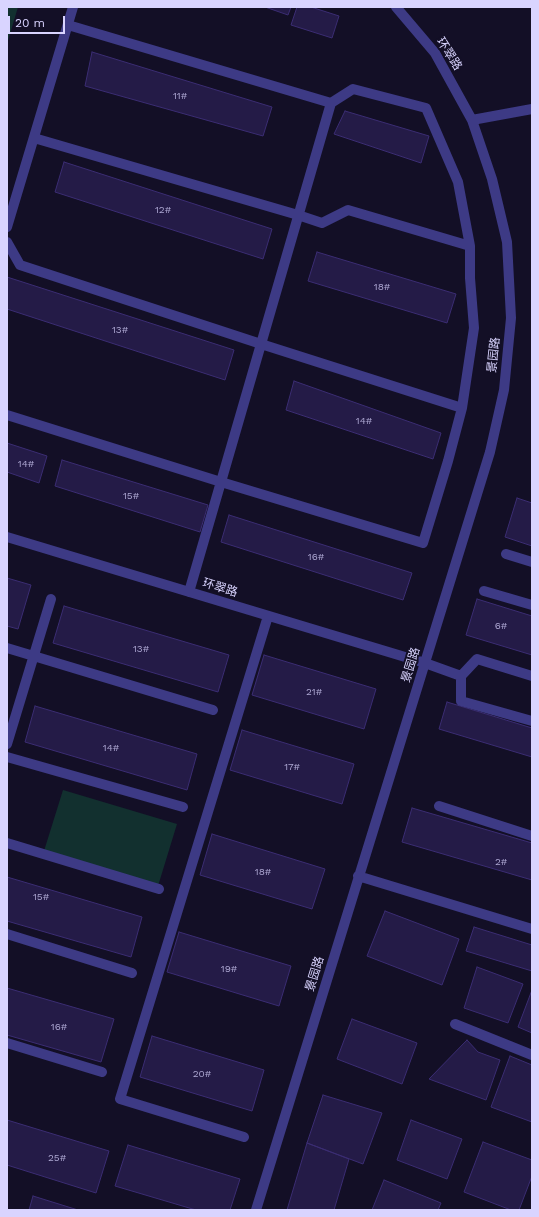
<!DOCTYPE html>
<meta charset="utf-8">
<style>
body{margin:0}
#map{position:relative;width:539px;height:1217px;overflow:hidden;background:#130f26;font-family:"Work Sans",sans-serif}
canvas{display:block}
.frame{position:absolute;inset:0;border:8px solid #d9d4ff;pointer-events:none}
.scale{position:absolute;left:8px;top:16px;width:57px;height:18px;box-sizing:border-box;border:2px solid #d9d4ff;border-top:0;padding-left:5px;font-size:12px;line-height:14px;white-space:nowrap;color:#d9d4ff;-webkit-text-stroke:3px #130f26;paint-order:stroke}
</style>
<div id="map">
<canvas width="539" height="1217"></canvas>
<div class="frame"></div>
<div class="scale">20 m</div>
</div>
<script>
const ctx = document.querySelector('canvas').getContext('2d');
ctx.lineJoin = 'round';
function fill(path, color) {
  ctx.fillStyle = color;
  ctx.fill(path, 'evenodd');
}
function toPath(rows) {
  const path = new Path2D();
  for (const r of rows) {
    path.moveTo(r[0], r[1]);
    for (let i = 2; i < r.length; i += 2) path.lineTo(r[i], r[i + 1]);
  }
  return path;
}
function stroke(path, color, width, dash) {
  ctx.strokeStyle = color;
  ctx.lineWidth = width;
  ctx.lineCap = dash ? 'butt' : 'round';
  ctx.setLineDash(dash || []);
  ctx.stroke(path);
}
function write(font, color, halo, rows, align = 'center') {
  ctx.font = font + ' "Work Sans","Noto Sans SC",sans-serif';
  ctx.lineWidth = 4;
  ctx.setLineDash([]);
  ctx.textBaseline = 'middle';
  ctx.strokeStyle = halo;
  ctx.fillStyle = color;
  for (const [text, x, y, turn = 0] of rows) {
    ctx.save();
    ctx.translate(x, y);
    ctx.rotate((+turn || 0) * Math.PI / 180);
    ctx.textAlign = isNaN(turn) ? turn : align;
    if (halo) ctx.strokeText(text, 0, 0);
    ctx.fillText(text, 0, 0);
    ctx.restore();
  }
}
fill(toPath([
 [7,7,18,7,7,44],
 [63,790,177,824,158,886,44,851]
]), '#12302f');
const building = toPath([
 [265,7,291,7,288,15,265,7],
 [297,7,311,7,339,16,332,38,291,25,297,7],
 [92,52,272,107,263,136,85,86,92,52],
 [345,111,429,136,421,163,334,134,345,111],
 [64,162,272,229,263,259,55,192,64,162],
 [317,252,456,294,447,323,308,281,317,252],
 [7,277,234,350,225,380,7,309,7,277],
 [294,381,441,433,433,459,286,410,294,381],
 [7,443,47,456,39,483,7,472,7,443],
 [62,460,208,505,200,532,55,486,62,460],
 [517,498,532,503,532,546,505,537,517,498],
 [229,515,412,573,403,600,221,542,229,515],
 [7,578,31,585,18,629,7,626,7,578],
 [477,599,532,616,532,655,466,635,477,599],
 [64,606,229,655,218,692,53,643,64,606],
 [264,655,376,689,364,729,252,695,264,655],
 [447,702,532,728,532,757,439,729,447,702],
 [35,706,197,754,187,790,25,742,35,706],
 [242,730,354,764,342,804,230,770,242,730],
 [412,808,532,843,532,880,402,842,412,808],
 [212,834,325,869,312,909,200,875,212,834],
 [7,877,142,917,131,957,7,921,7,877],
 [385,911,459,939,442,985,367,956,385,911],
 [474,927,532,945,532,971,466,951,474,927],
 [179,932,291,966,279,1006,167,972,179,932],
 [477,967,523,984,508,1023,464,1008,477,967],
 [7,988,114,1019,101,1062,7,1035,7,988],
 [532,990,532,1033,518,1027,532,990],
 [352,1019,417,1043,402,1084,337,1059,352,1019],
 [152,1036,264,1070,252,1111,140,1077,152,1036],
 [467,1040,478,1052,500,1060,486,1100,429,1079,467,1040],
 [510,1056,532,1065,532,1122,491,1107,510,1056],
 [323,1095,382,1113,363,1164,307,1143,323,1095],
 [7,1120,109,1151,96,1193,7,1165,7,1120],
 [411,1120,462,1139,447,1179,397,1160,411,1120],
 [483,1142,532,1160,532,1176,519,1210,511,1210,464,1192,483,1142],
 [307,1143,349,1159,334,1210,287,1210,307,1143],
 [128,1145,240,1179,230,1210,196,1210,115,1186,128,1145],
 [384,1180,441,1203,438,1210,372,1210,384,1180],
 [33,1196,78,1210,29,1210,33,1196]
]);
fill(building, '#241b47');
stroke(building, '#3b2d73', 1);
stroke(toPath([
 [7,20,7,23]
]), '#2fb8b0', 2.5, [2, 3]);
stroke(toPath([
 [68,25,331,103,189,592],
 [472,120,532,109],
 [34,138,298,215,322,223,348,210,470,246],
 [7,227,73,7],
 [7,242,20,265,261,344,462,408],
 [7,415,221,482,423,543,448,461,462,408,474,328,470,278,470,246,458,182,426,108,353,89,331,103],
 [7,537,425,663,461,676,461,701,532,721],
 [506,554,532,562],
 [484,591,532,605],
 [7,648,213,710],
 [461,676,477,659,532,676],
 [7,744,51,599],
 [7,757,183,807],
 [439,806,532,836],
 [7,843,159,889],
 [358,876,532,929],
 [7,934,132,973],
 [455,1024,532,1055],
 [7,1043,102,1072],
 [244,1137,120,1099,268,616],
 [256,1210,490,452,504,390,511,318,507,242,492,179,472,120,435,53,396,7]
]), '#3d3a85', 10);
write('10px', '#aca6d1', null, [
 ["11#",180,96],
 ["12#",163,210],
 ["18#",382,287],
 ["13#",120,330],
 ["14#",364,421],
 ["14#",26,464],
 ["15#",131,496],
 ["16#",316,557],
 ["6#",501,626],
 ["13#",141,649],
 ["21#",314,692],
 ["14#",111,748],
 ["17#",292,767],
 ["2#",501,862],
 ["18#",263,872],
 ["15#",41,897],
 ["19#",229,969],
 ["16#",59,1027],
 ["20#",202,1074],
 ["25#",57,1158]
]);
write('12px', '#d9d4ff', '#130f26', [
 ["环翠路",449,54,57],
 ["景园路",494,355,-84],
 ["环翠路",220,588,17],
 ["景园路",411,665,-73],
 ["景园路",315,974,-73]
]);
</script>
